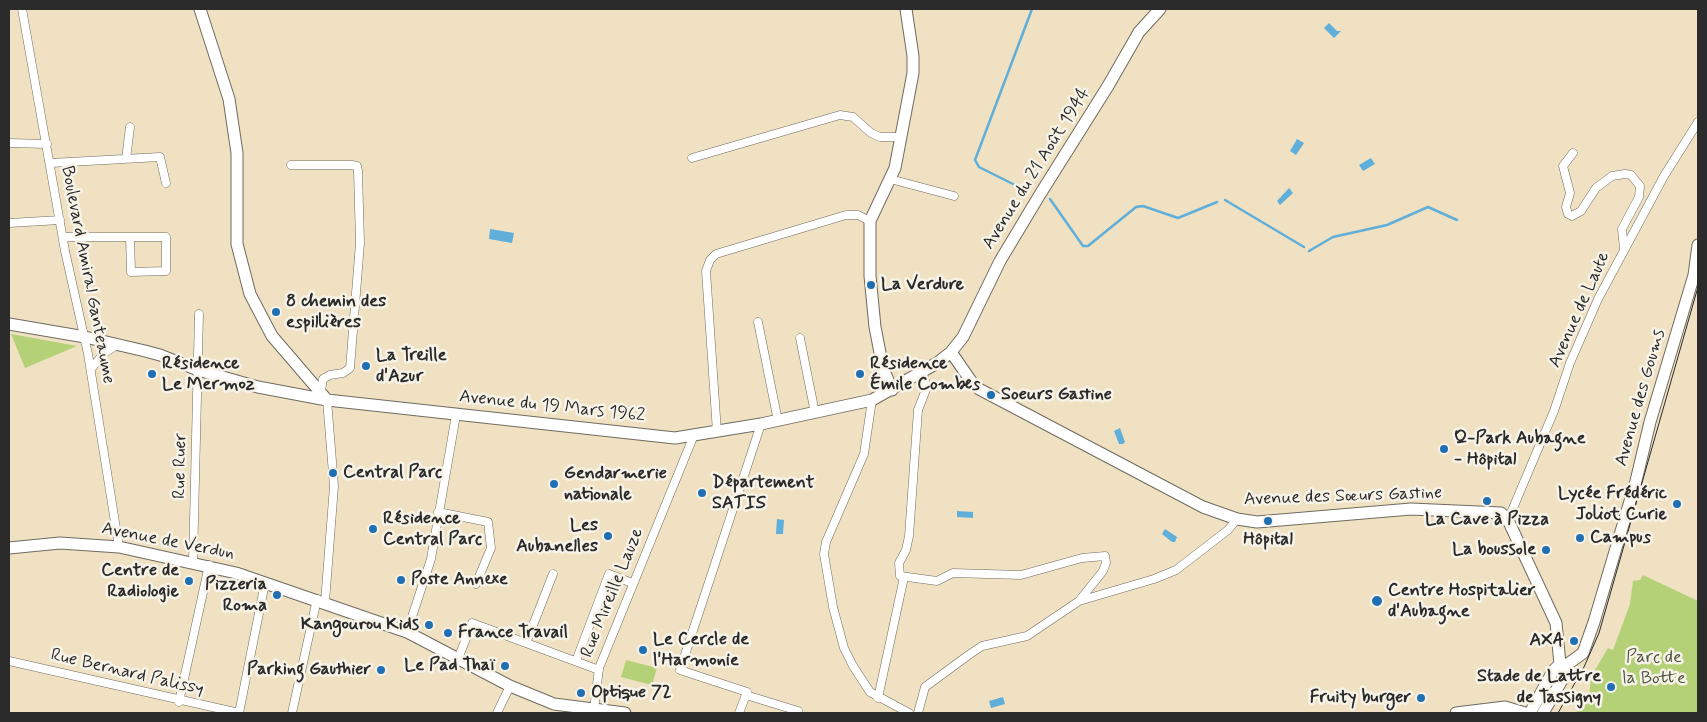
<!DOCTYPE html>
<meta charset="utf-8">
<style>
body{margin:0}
#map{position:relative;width:1707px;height:722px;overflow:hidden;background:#efe1c2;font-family:Mynerve,sans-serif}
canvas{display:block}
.frame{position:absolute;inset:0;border:10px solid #2b2b2b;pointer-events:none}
</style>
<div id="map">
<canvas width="1707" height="722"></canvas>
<div class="frame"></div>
</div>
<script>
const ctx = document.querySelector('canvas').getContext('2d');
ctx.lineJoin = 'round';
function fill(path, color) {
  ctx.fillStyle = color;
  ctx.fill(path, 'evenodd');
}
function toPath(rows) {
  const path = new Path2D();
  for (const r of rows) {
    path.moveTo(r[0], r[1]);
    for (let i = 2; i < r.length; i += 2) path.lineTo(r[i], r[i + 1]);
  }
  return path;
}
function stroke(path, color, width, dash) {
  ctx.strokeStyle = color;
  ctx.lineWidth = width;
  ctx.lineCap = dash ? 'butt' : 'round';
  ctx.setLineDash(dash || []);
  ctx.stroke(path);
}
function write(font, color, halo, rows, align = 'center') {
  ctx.font = font + ' Mynerve,sans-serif';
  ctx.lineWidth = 5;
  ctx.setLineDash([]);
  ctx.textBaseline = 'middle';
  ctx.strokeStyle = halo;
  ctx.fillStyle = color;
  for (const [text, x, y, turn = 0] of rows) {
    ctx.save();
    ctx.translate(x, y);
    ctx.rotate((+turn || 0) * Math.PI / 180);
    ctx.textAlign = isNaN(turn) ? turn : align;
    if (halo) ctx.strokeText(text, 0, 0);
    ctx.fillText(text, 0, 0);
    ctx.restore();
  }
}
fill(toPath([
 [11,334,77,346,25,368],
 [1643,575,1698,601,1698,713,1576,713,1589,696,1591,677,1608,648,1613,650,1630,604,1633,581,1640,580],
 [626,660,657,668,652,685,621,677]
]), '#b4d177');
fill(toPath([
 [1329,23,1337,31,1341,31,1334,38,1324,28],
 [1297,139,1304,143,1296,155,1290,151],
 [1371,158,1375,164,1363,171,1359,165],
 [1289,188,1293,193,1280,205,1277,201],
 [490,229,514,233,512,243,489,239],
 [1120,428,1125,442,1123,444,1119,444,1114,431],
 [957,511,973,512,973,518,957,517],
 [777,519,784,520,783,534,776,534],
 [1165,529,1177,537,1175,542,1172,542,1162,534],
 [1003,697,1005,704,991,708,989,701]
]), '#60aeda');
stroke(toPath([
 [1021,188,979,167,975,160,1032,9],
 [1050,199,1083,246,1088,246,1136,207,1143,206,1178,218,1217,202],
 [1225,200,1304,247],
 [1309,251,1333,237,1387,225,1428,207,1457,220]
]), '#60aeda', 2.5);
const street = toPath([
 [22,9,65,251,88,354,119,547],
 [9,143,47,144],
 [1573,153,1563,166,1570,193,1566,207,1568,214,1572,216,1581,211,1596,188,1612,176,1625,174,1631,175,1640,186,1639,197,1622,229,1624,249],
 [692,158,840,115,853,117,871,133,880,137,901,137],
 [126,159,130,127],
 [51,163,160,157,166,183],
 [291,165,352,165,357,166,358,171,360,243,350,368,343,373,330,375,323,379,321,390],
 [890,179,954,196],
 [9,223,60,220],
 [63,237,166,237,166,271,131,272,130,237],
 [758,322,778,421],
 [800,338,815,413],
 [91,369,104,353,117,345],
 [922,372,927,387,918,410,909,536,906,550,899,563,900,576,937,581,953,573,1021,575,1082,558,1105,556,1106,563,1103,571,1079,601],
 [872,400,864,454,826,542,824,554,833,607,844,648,853,666,870,692,909,713],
 [717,432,706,271,710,260,716,254,846,215,858,215,870,221],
 [438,512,488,522,491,548,476,584],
 [1508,520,1554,411,1570,363,1598,299,1664,176,1698,122],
 [193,562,199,314],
 [325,602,334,486,327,400],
 [407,632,431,559,456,415],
 [526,643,553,574],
 [458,659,472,623,599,670],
 [9,661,239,713],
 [576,661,609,574,632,583],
 [746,695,798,711],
 [878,698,904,577],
 [179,702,209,565],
 [594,710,599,668,694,435],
 [239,713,265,583],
 [292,713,317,599],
 [497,713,510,686],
 [739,713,747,692,680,670,761,424],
 [918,713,925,687,970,654,982,646,1027,636,1079,601,1154,579,1176,570,1228,530,1237,519]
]);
const secondary = toPath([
 [200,9,229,99,237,153,237,244,250,294,272,336,327,400],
 [9,324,85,337,145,351,160,355,198,370,258,387,327,400,675,438,761,424,872,400,937,363,951,352,963,337,1000,261,1039,196,1108,86,1139,32,1160,9],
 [951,352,971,381,979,389,1203,507,1237,519,1257,522,1411,509,1501,513,1508,520,1556,623,1560,664],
 [892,390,883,368,875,327,870,276,870,221,895,168,913,73,913,56,906,9],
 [9,548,60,543,119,547,236,573,407,632,510,686,554,704,625,713],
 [1565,666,1583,653,1594,622,1636,481,1650,422,1694,275,1698,245],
 [1456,713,1505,707,1525,713],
 [1530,713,1553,671,1560,664],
 [1543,713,1566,673,1565,666]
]);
stroke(street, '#706b60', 9);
stroke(secondary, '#706b60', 13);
stroke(street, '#fff', 8);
stroke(secondary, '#fff', 11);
stroke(toPath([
 [1558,713,1584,667,1599,633,1698,287]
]), '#2b2b2b', 1);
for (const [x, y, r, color] of [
 [871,285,5,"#1f6fb2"],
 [276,312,5,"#1f6fb2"],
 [366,366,5,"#1f6fb2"],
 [152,374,5,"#1f6fb2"],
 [860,374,5,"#1f6fb2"],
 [991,395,5,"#1f6fb2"],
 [1444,449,5,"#1f6fb2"],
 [333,473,5,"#1f6fb2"],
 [554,484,5,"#1f6fb2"],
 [702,493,5,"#1f6fb2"],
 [1487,501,5,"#1f6fb2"],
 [1677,504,5,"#1f6fb2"],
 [1268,521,5,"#1f6fb2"],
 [373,529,5,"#1f6fb2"],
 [608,536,5,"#1f6fb2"],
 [1580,538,5,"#1f6fb2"],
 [1546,550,5,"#1f6fb2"],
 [401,580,5,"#1f6fb2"],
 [189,581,5,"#1f6fb2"],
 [277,595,5,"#1f6fb2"],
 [1377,601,6,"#1f6fb2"],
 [429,625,5,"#1f6fb2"],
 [448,633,5,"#1f6fb2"],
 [1574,641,5,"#1f6fb2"],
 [643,650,5,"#1f6fb2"],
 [505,666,5,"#1f6fb2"],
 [381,670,5,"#1f6fb2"],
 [1611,687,5,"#1f6fb2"],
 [581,693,5,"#1f6fb2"],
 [1421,698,5,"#1f6fb2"]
]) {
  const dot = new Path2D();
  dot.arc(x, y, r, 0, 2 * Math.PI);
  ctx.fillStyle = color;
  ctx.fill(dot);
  stroke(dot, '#f7f3e8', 2);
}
write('18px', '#2b2b2b', '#f7f3e8', [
 ["Avenue du 21 Août 1944",1037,169,-58],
 ["Boulevard Amiral Ganteaume",87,275,79],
 ["Avenue de Laute",1580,310,-66],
 ["Avenue des Goums",1641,398,-74],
 ["Avenue du 19 Mars 1962",552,407,6],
 ["Rue Ruer",181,466,-89],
 ["Avenue des Sœurs Gastine",1343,497,-2],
 ["Avenue de Verdun",168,542,11],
 ["Rue Mireille Lauze",613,593,-68],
 ["Rue Bernard Palissy",127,673,13]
]);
write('bold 18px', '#2b2b2b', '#f7f3e8', [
 ["La Verdure",881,285],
 ["8 chemin des",286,302],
 ["espillières",286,323],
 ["La Treille",376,356],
 ["d'Azur",376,377],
 ["Résidence",162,364],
 ["Le Mermoz",162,385],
 ["Résidence",870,364],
 ["Émile Combes",870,385],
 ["Soeurs Gastine",1001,395],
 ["Q-Park Aubagne",1454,439],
 ["- Hôpital",1454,460],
 ["Central Parc",343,473],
 ["Gendarmerie",564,474],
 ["nationale",564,495],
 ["Département",712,483],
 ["SATIS",712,504],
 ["Lycée Frédéric",1667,494,"right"],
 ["Joliot Curie",1667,515,"right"],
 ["Résidence",383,519],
 ["Central Parc",383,540],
 ["La Cave à Pizza",1487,520,"center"],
 ["Les",598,526,"right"],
 ["Aubanelles",598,547,"right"],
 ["Campus",1590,538],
 ["Hôpital",1268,540,"center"],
 ["La boussole",1536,550,"right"],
 ["Centre de",179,571,"right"],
 ["Radiologie",179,592,"right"],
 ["Poste Annexe",411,580],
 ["Pizzeria",267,585,"right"],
 ["Roma",267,606,"right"],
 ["Centre Hospitalier",1388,591],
 ["d'Aubagne",1388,612],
 ["Kangourou Kids",419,625,"right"],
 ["France Travail",458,633],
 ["Le Cercle de",653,640],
 ["l'Harmonie",653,661],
 ["AXA",1564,641,"right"],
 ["Le Pad Thaï",495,666,"right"],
 ["Parking Gauthier",371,670,"right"],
 ["Stade de Lattre",1601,677,"right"],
 ["de Tassigny",1601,698,"right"],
 ["Optique 72",591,693],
 ["Fruity burger",1411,698,"right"]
], 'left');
write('18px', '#4d543e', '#f7f3e8', [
 ["Parc de",1654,658],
 ["la Botte",1654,679]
]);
</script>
